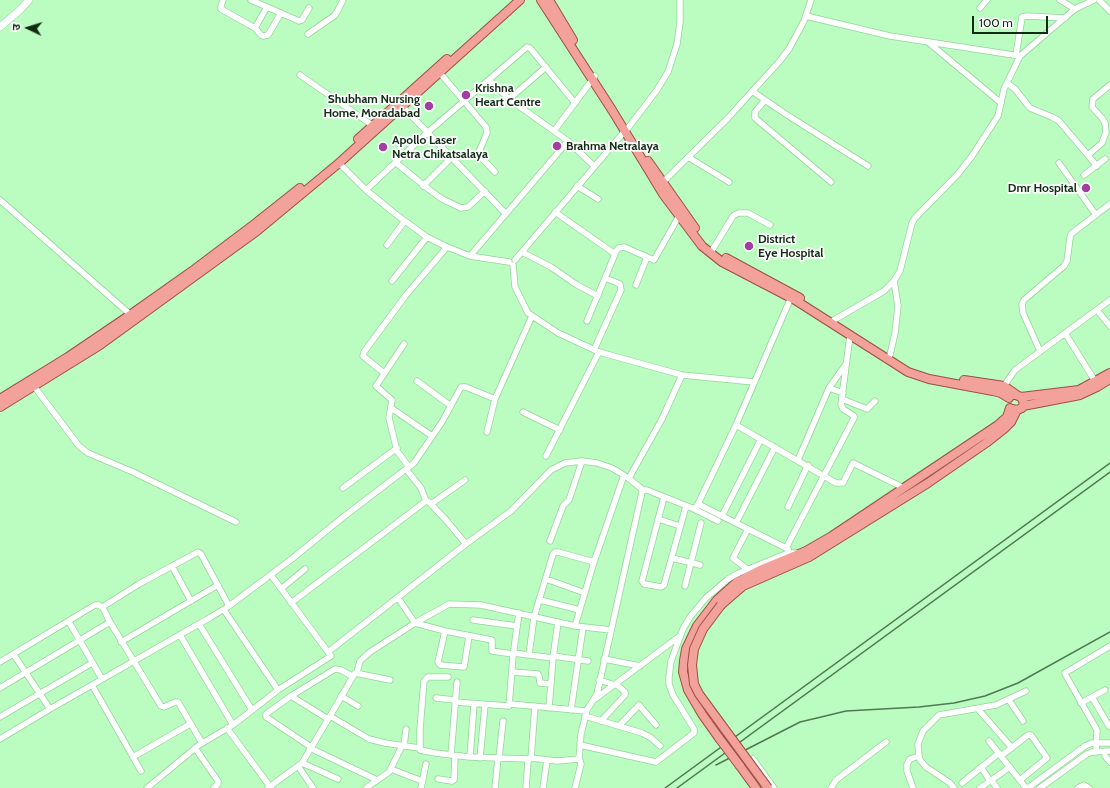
<!DOCTYPE html>
<meta charset="utf-8">
<style>
body{margin:0}
#map{position:relative;width:1110px;height:788px;overflow:hidden;background:#bbfdc0;font-family:Cabin,"Noto Sans Devanagari",sans-serif}
canvas{display:block}
.north{position:absolute;left:8px;top:8px;width:40px;height:40px;-webkit-text-stroke:3px #fff;paint-order:stroke;rotate:274deg;font-size:11px;font-weight:700;line-height:16px;text-align:center;color:#112b14}
.north::after{content:'';display:block;margin:auto;width:14px;height:18px;background:#112b14;clip-path:polygon(50% 0,100% 100%,50% 72%,0 100%)}
.scale{position:absolute;left:972px;top:16px;width:76px;height:18px;box-sizing:border-box;border:2px solid #112b14;border-top:0;padding-left:5px;font-size:12px;line-height:14px;white-space:nowrap;color:#112b14;-webkit-text-stroke:3px #fff;paint-order:stroke}
</style>
<div id="map">
<canvas width="1110" height="788"></canvas>
<div class="north">उ</div>
<div class="scale">100 m</div>
</div>
<script>
const ctx = document.querySelector('canvas').getContext('2d');
ctx.lineJoin = 'round';
function toPath(rows) {
  const path = new Path2D();
  for (const r of rows) {
    path.moveTo(r[0], r[1]);
    for (let i = 2; i < r.length; i += 2) path.lineTo(r[i], r[i + 1]);
  }
  return path;
}
function stroke(path, color, width, dash) {
  ctx.strokeStyle = color;
  ctx.lineWidth = width;
  ctx.lineCap = dash ? 'butt' : 'round';
  ctx.setLineDash(dash || []);
  ctx.stroke(path);
}
function write(font, color, halo, rows, align = 'center') {
  ctx.font = font + ' Cabin,sans-serif';
  ctx.lineWidth = 3.5;
  ctx.setLineDash([]);
  ctx.textBaseline = 'middle';
  ctx.strokeStyle = halo;
  ctx.fillStyle = color;
  for (const [text, x, y, turn = 0] of rows) {
    ctx.save();
    ctx.translate(x, y);
    ctx.rotate((+turn || 0) * Math.PI / 180);
    ctx.textAlign = isNaN(turn) ? turn : align;
    if (halo) ctx.strokeText(text, 0, 0);
    ctx.fillText(text, 0, 0);
    ctx.restore();
  }
}
const minor = toPath([
 [223,0,221,6,221,9,255,28,261,35,263,36,268,35,281,13],
 [251,0,299,21,302,20,309,8],
 [1060,0,1075,9],
 [1100,1,1110,11],
 [980,8,987,0],
 [806,16,890,36,1020,56],
 [255,28,267,7],
 [308,34,334,16,337,12,343,0],
 [928,42,1001,103],
 [1016,55,1022,17,1027,16,1065,18],
 [440,73,486,127,487,133,478,154,495,172],
 [300,75,372,125],
 [489,80,509,99,568,141,594,166],
 [1007,83,1015,89,1030,108,1052,117,1059,121,1097,166],
 [752,91,784,113,868,166],
 [509,99,546,67],
 [765,100,755,112,755,118,831,182],
 [402,106,506,214],
 [628,128,657,90,668,72,677,44,680,22,680,0],
 [554,131,595,76],
 [1088,155,1102,143,1106,132,1105,123,1102,118,1092,107,1093,99,1110,85],
 [688,157,729,182],
 [395,162,431,191,442,199,461,208,468,207,485,191],
 [339,163,366,190,398,216,427,237,447,247,470,256,509,262],
 [1059,163,1096,215],
 [1084,175,1105,159],
 [663,182,727,119,779,62,789,49,804,21,811,0],
 [423,186,452,157],
 [577,186,598,199],
 [366,190,428,132,527,47,530,48,575,103],
 [0,200,132,316],
 [555,212,615,254,587,321],
 [387,245,404,222],
 [713,249,733,216,738,213,748,213,770,225],
 [522,252,551,267,577,285,598,296],
 [614,253,619,248,624,247,654,260,679,216],
 [470,256,568,141],
 [515,260,624,132],
 [513,265,515,287,528,313,558,333,599,352,682,375,754,382],
 [392,281,427,237],
 [636,285,647,257],
 [1097,310,1110,326],
 [834,320,884,291,894,281,900,271,912,223,915,218,958,174,972,156,998,116,1004,89,1020,56,1075,9,1094,0],
 [1065,333,1095,381],
 [404,344,376,386,392,400,389,418,397,451,409,467],
 [594,350,621,290,620,284,605,278],
 [1040,351,1023,313,1022,304,1024,300,1064,266,1067,261,1070,238,1071,234,1110,204],
 [890,355,895,333,898,306,894,281],
 [384,373,363,356,364,352,406,295,447,247],
 [417,381,451,406],
 [33,385,79,446,88,453,133,472,236,522],
 [1004,386,1015,370,1110,300],
 [829,388,843,393],
 [842,399,867,409,875,401],
 [391,408,432,436],
 [523,412,560,430],
 [736,425,836,483,843,483,853,463,904,488],
 [487,432,495,399,532,316],
 [546,456,599,352],
 [798,460,829,388,846,364],
 [406,469,421,488,426,501],
 [629,478,662,419,682,375],
 [343,488,397,448],
 [664,497,642,581,644,584,661,587,664,585,686,506],
 [431,504,465,480],
 [698,504,788,549],
 [788,507,808,465],
 [692,508,718,521],
 [722,516,761,439],
 [658,519,680,526],
 [736,523,775,447],
 [550,541,563,506,569,500,582,461],
 [786,548,854,418,854,416,843,409,841,404,850,336],
 [672,558,700,565],
 [172,566,191,601],
 [747,569,733,558,748,529],
 [546,579,585,593],
 [685,586,701,523],
 [281,589,305,569],
 [398,598,415,623,445,631,492,640,492,651,513,654],
 [540,600,580,610],
 [291,603,426,501,429,502,446,520,466,544,511,511,551,470,565,463,582,461,597,463,612,468,627,477,643,490],
 [224,610,278,690],
 [473,620,517,626],
 [69,622,102,679],
 [199,624,252,710],
 [575,626,594,562,624,475],
 [445,631,438,662,440,665,464,667,469,636],
 [180,635,233,725],
 [121,642,218,585],
 [328,652,466,544],
 [513,653,553,658],
 [14,655,50,709],
 [529,655,534,617,553,554,555,552,558,552,594,562],
 [553,656,588,661],
 [604,659,640,666],
 [0,662,95,605,99,605,103,608],
 [357,672,360,661,370,652,415,623,449,604,481,605,575,626,611,630],
 [512,672,538,674,539,676,540,683,551,684],
 [448,677,428,677,424,681,420,729,420,750,435,753,469,757,529,759],
 [599,680,615,685],
 [92,685,141,771],
 [0,688,110,622],
 [291,696,328,719],
 [341,696,358,706],
 [1092,697,1109,726],
 [436,698,455,700],
 [595,699,680,636],
 [1009,700,1023,721],
 [455,702,509,706,513,656,519,613],
 [1081,703,1105,690],
 [510,704,586,711],
 [549,708,553,658,558,622],
 [978,709,1012,748],
 [571,710,583,627],
 [330,716,369,739,385,743,419,748],
 [585,716,642,733,650,737,660,746],
 [0,717,92,663],
 [601,721,625,695,625,692,616,684],
 [619,726,639,705,656,725],
 [227,728,271,788],
 [0,739,50,709,211,617,229,606,293,558,342,518,414,463,442,422,461,387,466,387,495,399],
 [989,741,1026,788],
 [202,743,178,702,175,702,164,707,161,706,110,622,103,608,104,606,139,584,198,552,201,554,229,606],
 [580,745,656,762,694,733,694,729,673,695,669,684,669,677,671,661,683,629,690,617,706,598,728,579,739,573,788,553,798,553],
 [404,746,406,729],
 [311,747,266,717,266,714,291,696,335,669,341,670,352,676],
 [195,748,218,781,218,784,214,788],
 [310,748,377,780],
 [1096,752,1097,730,1065,674,1065,673,1110,646],
 [451,755,457,682],
 [1001,756,1028,735,1031,735,1047,758,1020,780],
 [1105,756,1110,762],
 [133,757,190,724],
 [470,757,474,704],
 [480,758,485,705],
 [499,758,503,721],
 [531,758,535,706],
 [753,759,774,788],
 [302,763,338,779],
 [298,766,313,788],
 [981,767,990,781],
 [391,769,422,781],
 [438,779,452,781,454,780,455,756],
 [991,780,997,788],
 [962,783,999,753],
 [147,788,199,745,233,725,278,690,331,656,271,575],
 [268,788,302,763,333,711,355,673,390,680],
 [366,788,389,772,402,746],
 [421,788,426,764],
 [495,788,498,758],
 [526,788,528,761,531,758,557,761,579,759,581,734,587,710,597,694,642,492,643,490,647,490,692,508,695,508,697,506,736,425,792,295],
 [543,788,547,760],
 [575,788,581,764,579,757],
 [831,788,836,780,886,742],
 [913,788,907,771,907,764,910,759,919,756],
 [954,788,950,783,926,767,920,760,919,756,918,744,923,731,939,715,996,705,1026,691],
 [980,788,1010,767],
 [1028,788,1085,746,1092,743,1110,743],
 [1040,788,1087,754,1092,752,1110,751],
 [1078,788,1084,785,1089,788]
]);
const tertiary = toPath([
 [0,27,21,9,29,0]
]);
const primary = toPath([
 [541,0,612,110,663,194,702,246,722,262,795,300,908,372,929,379,993,391,1001,393,1009,398],
 [549,0,573,40],
 [358,139,447,59],
 [648,161,695,228],
 [726,258,800,298],
 [964,380,1004,386,1017,395],
 [1013,395,1016,395,1021,397,1079,390,1110,373],
 [0,399,68,357,130,315,195,269,256,223,300,188],
 [1023,406,1080,395,1097,387,1110,379],
 [0,407,100,345,257,231,339,163,520,0],
 [1012,409,1017,410,1022,408,1024,403,1021,397],
 [721,605,743,586,809,557,928,483,986,443,1005,428,1011,422,1017,410],
 [719,738,702,714,688,690,683,672,684,661,686,649,697,626,717,600,737,582,760,570,806,551,832,536,998,425,1007,417,1010,408],
 [740,766,756,788]
]);
stroke(minor, '#94d49a', 7);
stroke(tertiary, '#94d49a', 8);
stroke(primary, '#9d4f41', 10);
stroke(minor, '#fff', 5.5);
stroke(tertiary, '#fff', 7);
stroke(primary, '#f2a19b', 8);
stroke(toPath([
 [716,765,800,722,817,718,846,711,919,707,954,703,985,696,1018,683,1110,632],
 [665,788,1110,463],
 [677,788,1110,472]
]), '#4f7853', 1.5);
const primaryBridge = toPath([
 [721,605,703,629,694,649,692,665,694,684,699,694,768,788],
 [719,738,740,766]
]);
stroke(primaryBridge, '#9d4f41', 10, []);
stroke(primaryBridge, '#f2a19b', 8);
for (const [x, y, r, color] of [
 [466,95,5,"#a13da3"],
 [429,106,5,"#a13da3"],
 [557,146,5,"#a13da3"],
 [383,147,5,"#a13da3"],
 [1086,188,5,"#a13da3"],
 [749,246,5,"#a13da3"]
]) {
  const dot = new Path2D();
  dot.arc(x, y, r, 0, 2 * Math.PI);
  ctx.fillStyle = color;
  ctx.fill(dot);
  stroke(dot, '#fff', 1.5);
}
write('bold 12px', '#112b14', '#fff', [
 ["Krishna",475,88],
 ["Heart Centre",475,102],
 ["Shubham Nursing",420,99,"right"],
 ["Home, Moradabad",420,113,"right"],
 ["Apollo Laser",392,140],
 ["Netra Chikatsalaya",392,154],
 ["Brahma Netralaya",566,146],
 ["Dmr Hospital",1077,188,"right"],
 ["District",758,239],
 ["Eye Hospital",758,253]
], 'left');
</script>
